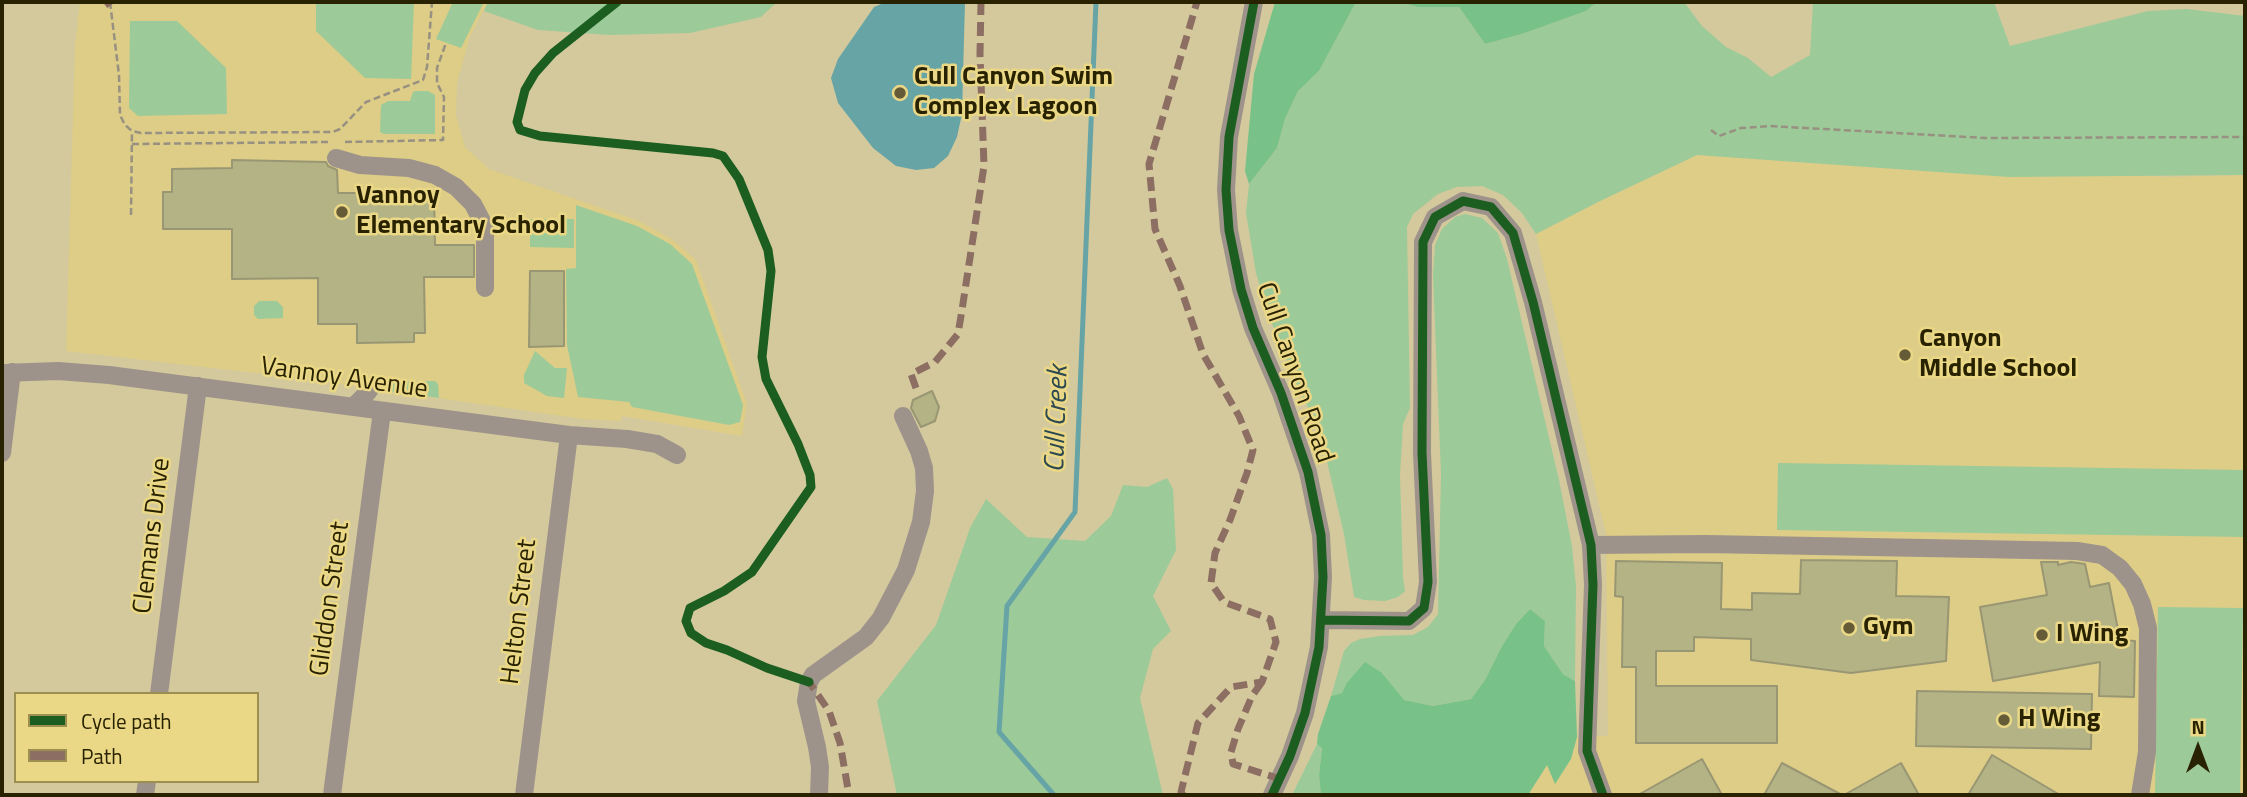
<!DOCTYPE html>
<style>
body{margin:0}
#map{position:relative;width:2247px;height:797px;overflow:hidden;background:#d4c99c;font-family:"Titillium Web",sans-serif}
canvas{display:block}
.frame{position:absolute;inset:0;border:4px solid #292200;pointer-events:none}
.legend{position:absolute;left:14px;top:692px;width:245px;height:91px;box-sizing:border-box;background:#ead886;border:2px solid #9d8f50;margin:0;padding:9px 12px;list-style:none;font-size:21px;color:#292200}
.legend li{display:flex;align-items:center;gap:14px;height:35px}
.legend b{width:35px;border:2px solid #9d8f50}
.north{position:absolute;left:2163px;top:713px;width:70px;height:70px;-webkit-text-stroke:5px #ead886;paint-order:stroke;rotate:0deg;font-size:19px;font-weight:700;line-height:28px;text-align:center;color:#292200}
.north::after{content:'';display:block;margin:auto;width:24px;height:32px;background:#292200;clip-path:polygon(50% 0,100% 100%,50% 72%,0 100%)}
</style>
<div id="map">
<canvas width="2247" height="797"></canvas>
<div class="frame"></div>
<ul class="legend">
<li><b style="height:9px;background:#1b5e20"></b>Cycle path</li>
<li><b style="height:9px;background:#8d6e63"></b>Path</li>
</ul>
<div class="north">N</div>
</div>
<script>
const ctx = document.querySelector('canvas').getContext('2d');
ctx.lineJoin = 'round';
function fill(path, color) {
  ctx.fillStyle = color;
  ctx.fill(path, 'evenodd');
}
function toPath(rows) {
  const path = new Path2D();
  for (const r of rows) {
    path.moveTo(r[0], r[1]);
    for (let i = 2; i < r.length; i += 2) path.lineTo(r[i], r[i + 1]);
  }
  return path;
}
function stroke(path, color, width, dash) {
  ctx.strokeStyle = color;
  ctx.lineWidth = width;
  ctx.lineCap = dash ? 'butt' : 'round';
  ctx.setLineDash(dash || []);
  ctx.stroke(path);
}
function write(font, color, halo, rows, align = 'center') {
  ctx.font = font + ' "Titillium Web",sans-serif';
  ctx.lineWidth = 5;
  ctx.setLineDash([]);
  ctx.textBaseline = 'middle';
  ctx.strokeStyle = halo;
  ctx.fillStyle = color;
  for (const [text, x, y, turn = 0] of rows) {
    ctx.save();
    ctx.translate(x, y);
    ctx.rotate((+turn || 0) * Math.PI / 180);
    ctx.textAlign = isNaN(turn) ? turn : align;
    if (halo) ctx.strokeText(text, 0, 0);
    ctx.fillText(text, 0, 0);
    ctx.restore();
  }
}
fill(toPath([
 [80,2,488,2,470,36,457,83,456,115,465,147,489,169,639,221,673,240,696,260,747,404,742,436,622,416,621,421,583,419,298,378,66,351,75,45],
 [1697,155,1805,162,2170,177,2245,175,2245,795,1528,795,1548,764,1556,783,1571,759,1577,737,1608,736,1606,534,1536,234,1598,202]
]), '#ddcd87');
fill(toPath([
 [316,2,414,2,411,79,365,78,316,31],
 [453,2,484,2,461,48,436,39],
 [488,2,777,2,761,17,690,33,610,35,538,30,484,11],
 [1356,2,1399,2,1418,7,1459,7,1485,44,1525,33,1586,11,1597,2,1684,2,1702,26,1726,47,1748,58,1771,77,1810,55,1813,2,1994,2,2010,46,2148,11,2187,9,2245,16,2245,175,2009,177,1697,155,1598,202,1536,234,1522,213,1503,195,1482,186,1457,187,1438,194,1413,214,1407,227,1410,408,1403,424,1400,474,1403,578,1405,591,1398,597,1385,601,1364,600,1354,597,1344,534,1320,432,1294,379,1269,316,1256,273,1246,213,1249,184,1277,148,1285,119,1298,91,1319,71],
 [130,21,177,21,226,68,227,114,138,116,129,108],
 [416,91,428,91,435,95,435,134,384,134,380,132,381,105,388,101,410,101,413,92],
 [576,205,637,226,670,244,692,264,743,405,740,422,729,425,632,407,629,402,578,397,567,345,566,269,576,268],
 [1465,214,1482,218,1498,233,1507,259,1559,480,1572,546,1576,586,1575,681,1563,674,1544,646,1545,621,1530,609,1516,624,1502,646,1485,680,1471,699,1433,706,1403,700,1382,673,1346,684,1342,693,1331,696,1344,651,1351,643,1360,639,1380,636,1413,635,1428,627,1438,614,1441,474,1433,276,1435,245,1442,229,1455,217],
 [530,219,574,219,574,248,530,247],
 [259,301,277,301,283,307,283,318,258,319,254,315,254,306],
 [535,351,555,368,567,368,564,398,547,396,524,383,524,375],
 [435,381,438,384,439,398,378,390,385,382],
 [1778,463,2245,470,2245,537,1777,530],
 [1167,478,1173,489,1176,550,1153,596,1171,631,1153,649,1140,698,1163,795,897,795,877,701,936,625,970,528,986,499,1027,537,1085,541,1111,516,1123,485,1147,487],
 [2158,607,2243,608,2240,795,2155,795],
 [1317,744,1322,747,1319,775,1321,795,1292,795]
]), '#9dca99');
fill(toPath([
 [1275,2,1356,2,1319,71,1298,91,1285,119,1277,148,1249,184,1245,171,1254,74],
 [1399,2,1597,2,1586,11,1525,33,1485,44,1459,7,1418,7],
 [1530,609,1545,621,1544,646,1563,674,1575,681,1577,737,1571,759,1555,784,1547,765,1528,795,1321,795,1319,775,1322,748,1317,744,1318,734,1331,696,1342,693,1346,684,1365,662,1382,673,1404,700,1433,706,1471,699,1485,680,1502,646,1516,624]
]), '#78c289');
fill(toPath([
 [886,2,965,2,962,114,957,137,948,156,934,168,916,170,896,166,873,148,838,103,831,78,838,59,874,7]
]), '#66a4a6');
stroke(toPath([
 [1054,795,999,732,1007,606,1075,512,1096,2]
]), '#66a4a6', 5);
const building = toPath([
 [232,160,326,162,328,166,337,170,338,193,434,193,435,245,474,245,474,277,424,277,425,333,414,333,414,342,357,343,357,324,318,324,318,278,232,279,232,229,163,229,163,192,172,192,172,169,232,168,232,160],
 [530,271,564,271,564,346,529,347,530,271],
 [932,391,939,407,935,421,921,427,911,408,913,400,932,391],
 [1801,560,1897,561,1896,596,1949,597,1946,661,1851,673,1751,660,1751,639,1694,637,1694,651,1656,651,1656,686,1777,686,1777,743,1636,743,1636,667,1622,667,1623,597,1615,596,1616,561,1722,563,1721,609,1752,610,1752,593,1800,594,1801,560],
 [2041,562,2058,562,2058,565,2071,562,2085,564,2090,587,2109,583,2120,640,2135,641,2134,697,2099,696,2100,662,1993,681,1980,607,2047,595,2041,562],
 [1917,691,2092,694,2091,749,1916,746,1917,691],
 [1992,755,2060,795,1968,795,1992,755],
 [1702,759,1722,795,1638,795,1702,759],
 [1782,763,1842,795,1764,795,1782,763],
 [1901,763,1919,795,1844,795,1901,763]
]);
fill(building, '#b4b385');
stroke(building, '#999673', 2);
stroke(toPath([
 [110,2,119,75,120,115,125,125,132,131,141,133,333,132,340,129,366,102,423,80,427,67,432,2],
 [1711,130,1719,136,1741,128,1769,126,1986,138,2245,137],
 [345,142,443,140,444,97,437,83,437,68,446,43],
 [132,144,328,142],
 [131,215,132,131]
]), '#989081', 2.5, [7, 3.5]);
stroke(toPath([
 [1254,2,1229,137,1226,190,1229,230,1241,289,1253,328,1281,393,1308,472,1321,535,1323,577,1319,647,1305,713,1290,756,1272,795],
 [336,158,360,165,409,168,435,175,456,187,473,204,485,227,485,288],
 [2,373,58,371,109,375,569,435,627,439,657,444,677,455],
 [354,406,369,391],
 [2,453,12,372],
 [1591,545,1706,544,1979,549,2077,551,2102,555,2120,568,2133,584,2142,604,2148,628,2147,752,2140,795],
 [1321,620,1409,621,1424,608,1428,582,1422,453,1423,242,1435,217,1463,201,1491,207,1513,233,1533,302,1591,545,1593,585,1587,751,1603,795],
 [159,694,198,386],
 [145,795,147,781],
 [332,795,382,411],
 [524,795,569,435],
 [819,795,820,767,817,747,806,701,809,682,813,675,866,637,881,618,906,570,921,522,925,491,924,468,919,451,903,416]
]), '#9e938b', 18);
stroke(toPath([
 [107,2,110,6],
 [916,388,911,374,935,362,958,334,962,310,984,166,980,54,981,2],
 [804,681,809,682,829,711,840,743,849,795],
 [1262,682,1252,696,1238,729,1231,752,1233,764,1280,779],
 [1183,795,1181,792,1198,723,1231,687,1262,682,1276,642,1270,619,1224,602,1211,583,1215,553,1230,520,1247,473,1253,450,1239,416,1203,354,1180,286,1155,229,1149,164,1197,2]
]), '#8d6e63', 7, [14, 7]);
stroke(toPath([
 [617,2,553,53,535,73,525,90,517,122,520,130,540,136,713,153,723,156,739,179,768,250,771,271,762,357,766,379,798,444,810,475,811,487,752,572,724,591,690,608,686,621,691,633,706,643,727,650,767,668,809,682],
 [1254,2,1229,137,1226,190,1229,230,1241,289,1253,328,1281,393,1308,472,1321,535,1323,577,1319,647,1305,713,1290,756,1272,795],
 [1321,620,1409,621,1424,608,1428,582,1422,453,1423,242,1435,217,1463,201,1491,207,1513,233,1533,302,1591,545,1593,585,1587,751,1603,795]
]), '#1b5e20', 9);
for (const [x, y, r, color] of [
 [900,93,7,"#655c37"],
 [342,212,7,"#655c37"],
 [1905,355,7,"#655c37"],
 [1849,628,7,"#655c37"],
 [2042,635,7,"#655c37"],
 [2004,720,7,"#655c37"]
]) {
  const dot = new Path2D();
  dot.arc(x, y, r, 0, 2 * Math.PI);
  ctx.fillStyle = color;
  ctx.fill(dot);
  stroke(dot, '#ead886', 2.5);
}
write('bold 26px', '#292200', '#ead886', [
 ["Cull Canyon Swim",914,78],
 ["Complex Lagoon",914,108],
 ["Vannoy",356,197],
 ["Elementary School",356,227],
 ["Canyon",1919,340],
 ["Middle School",1919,370],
 ["Gym",1863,628],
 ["I Wing",2056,635],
 ["H Wing",2018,720]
], 'left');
write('26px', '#292200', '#ead886', [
 ["Cull Canyon Road",1294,373,71],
 ["Vannoy Avenue",344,379,8],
 ["Clemans Drive",153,536,-83],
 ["Gliddon Street",331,599,-82],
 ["Helton Street",520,612,-83]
]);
write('italic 28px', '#2c4850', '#ead886', [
 ["Cull Creek",1058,419,-88]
]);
</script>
